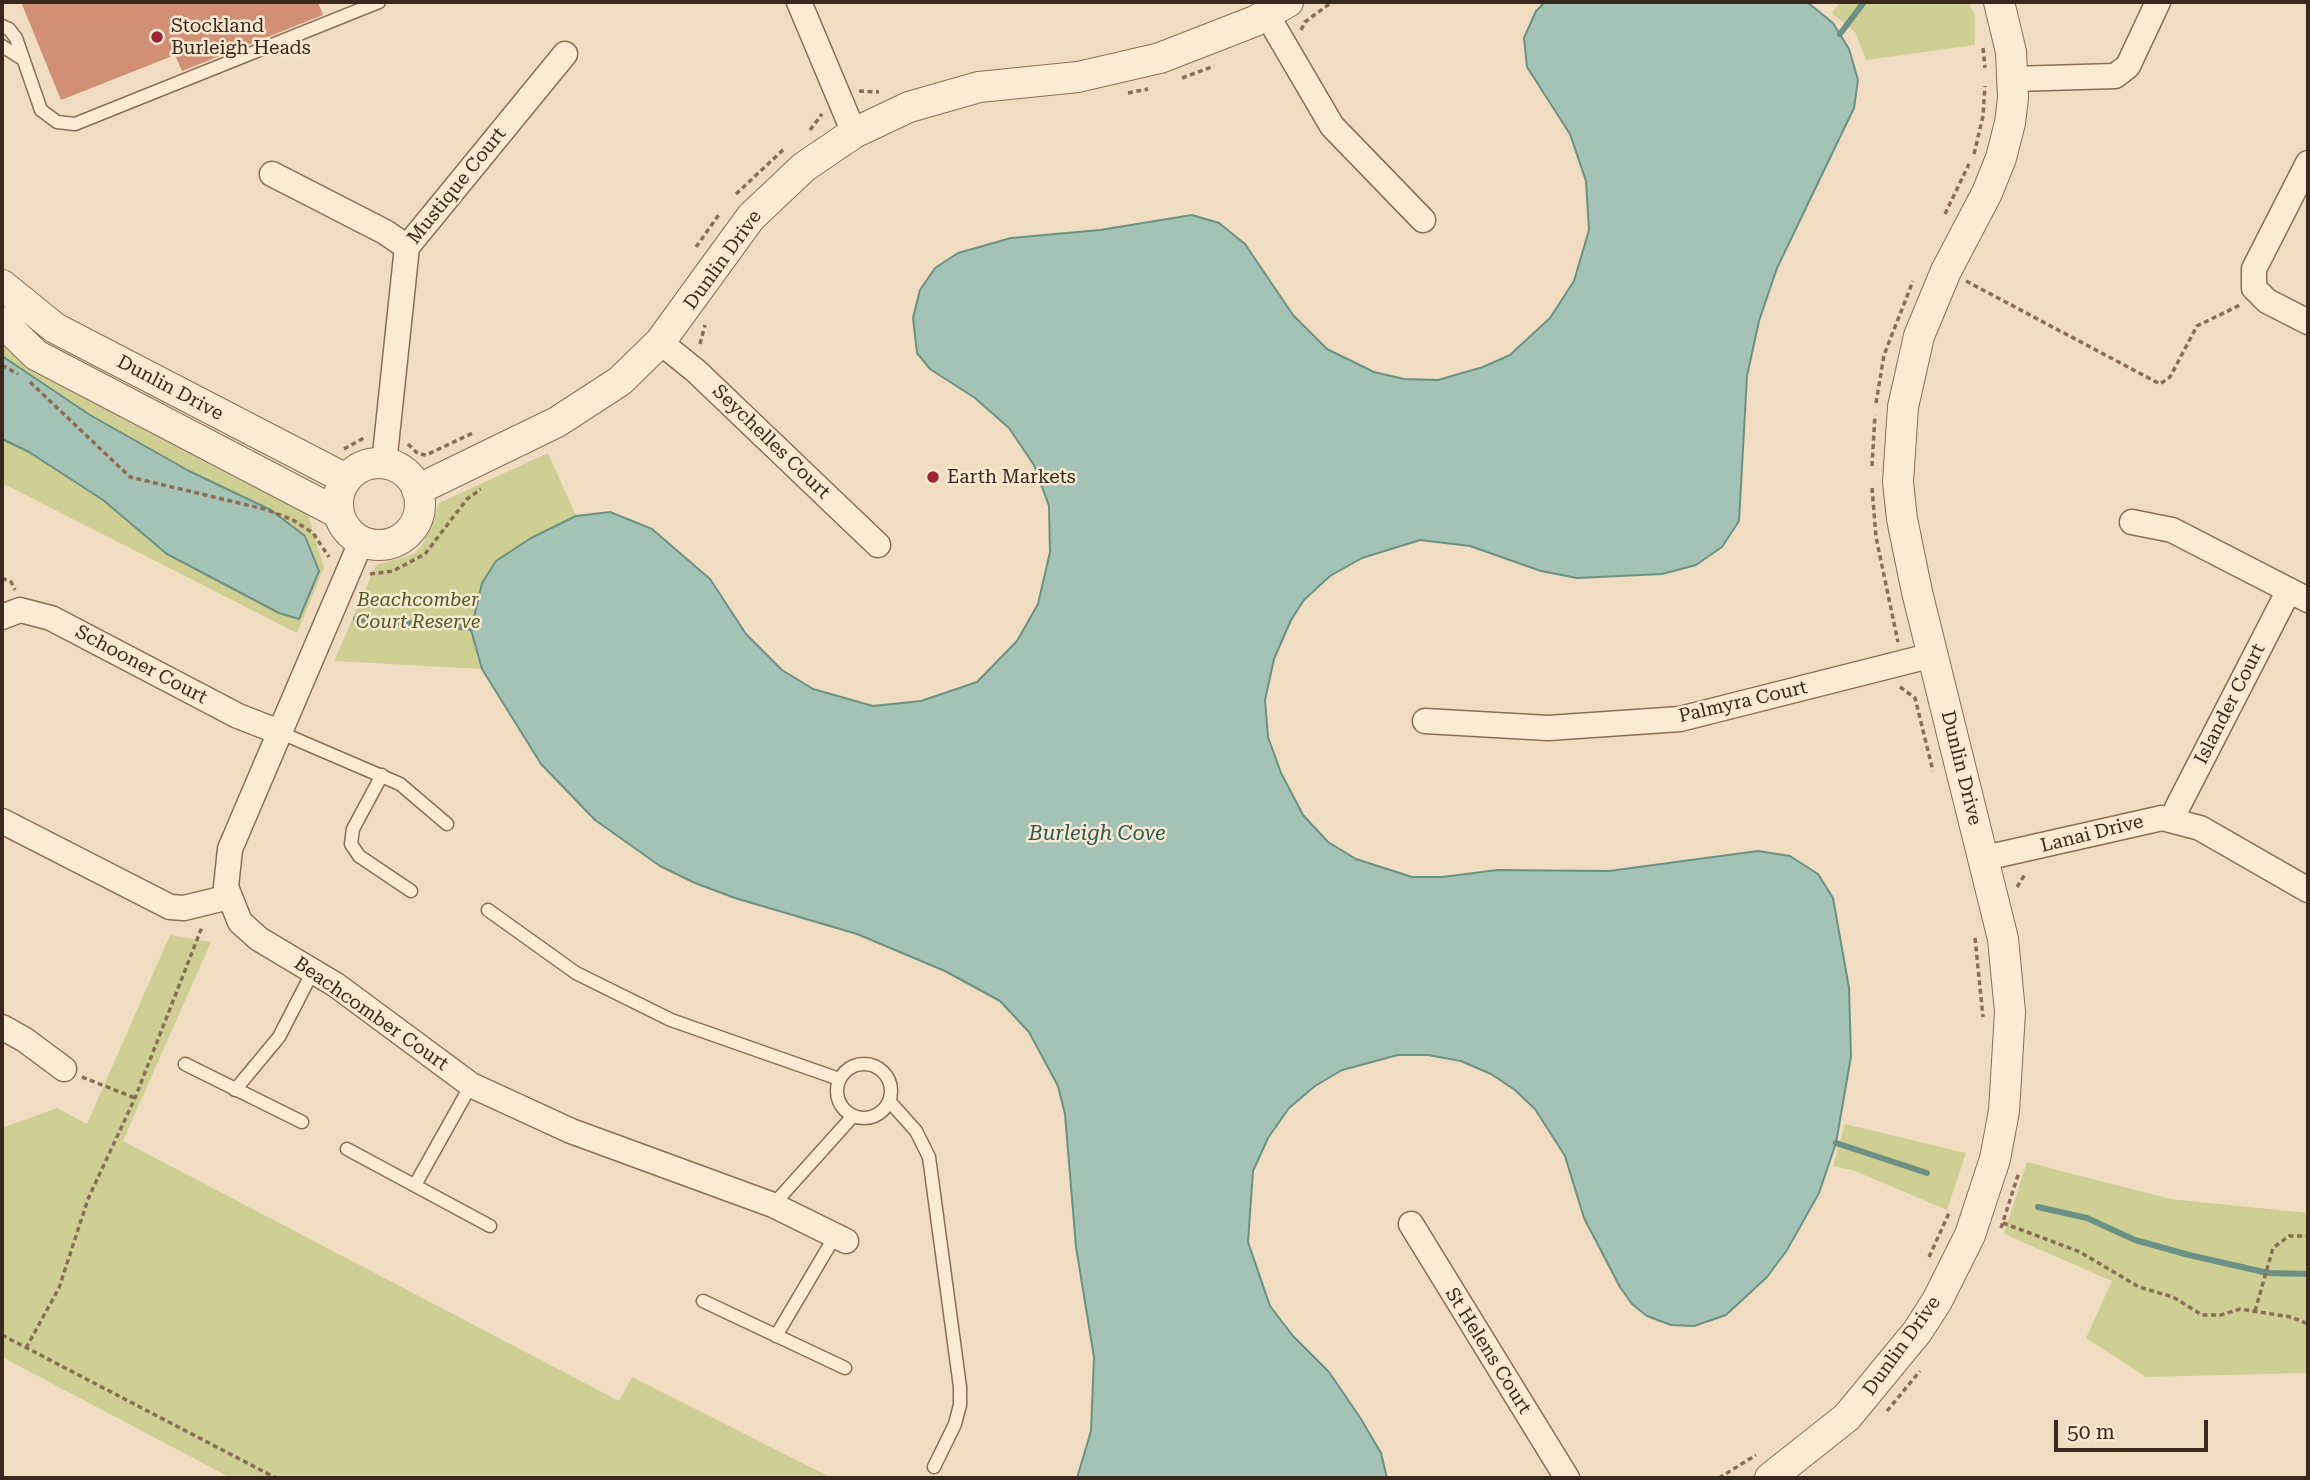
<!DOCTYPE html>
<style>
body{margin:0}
#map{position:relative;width:2310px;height:1480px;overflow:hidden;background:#f0ddc1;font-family:"Roboto Serif",serif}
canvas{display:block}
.frame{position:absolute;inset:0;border:4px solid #3a271d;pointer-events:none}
.scale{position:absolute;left:2054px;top:1420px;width:154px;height:32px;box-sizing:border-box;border:4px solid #3a271d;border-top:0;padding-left:9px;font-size:21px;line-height:24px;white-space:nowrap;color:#3a271d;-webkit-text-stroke:5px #f7e8d1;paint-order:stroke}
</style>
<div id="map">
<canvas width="2310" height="1480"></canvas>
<div class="frame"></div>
<div class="scale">50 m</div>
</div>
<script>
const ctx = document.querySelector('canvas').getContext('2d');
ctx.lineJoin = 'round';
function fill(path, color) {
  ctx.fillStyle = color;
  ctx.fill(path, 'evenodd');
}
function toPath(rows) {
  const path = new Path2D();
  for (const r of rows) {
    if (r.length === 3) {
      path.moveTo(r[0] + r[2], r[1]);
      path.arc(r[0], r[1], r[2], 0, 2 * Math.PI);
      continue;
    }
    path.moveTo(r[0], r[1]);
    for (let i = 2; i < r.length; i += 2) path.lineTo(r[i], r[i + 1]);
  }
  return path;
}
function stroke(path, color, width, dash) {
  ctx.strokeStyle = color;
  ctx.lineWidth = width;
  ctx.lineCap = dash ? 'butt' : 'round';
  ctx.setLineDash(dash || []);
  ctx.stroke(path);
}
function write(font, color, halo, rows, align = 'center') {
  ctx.font = font + ' "Roboto Serif",serif';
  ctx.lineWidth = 5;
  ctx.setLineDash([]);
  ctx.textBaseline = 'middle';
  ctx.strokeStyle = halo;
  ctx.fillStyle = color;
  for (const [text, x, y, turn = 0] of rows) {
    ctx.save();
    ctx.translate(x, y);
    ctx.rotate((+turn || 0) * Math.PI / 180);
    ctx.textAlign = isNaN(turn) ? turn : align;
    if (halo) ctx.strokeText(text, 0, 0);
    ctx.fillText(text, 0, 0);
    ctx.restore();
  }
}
fill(toPath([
 [1840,2,1969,2,1975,16,1975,45,1866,60,1855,32,1832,13],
 [2,337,25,362,308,515,324,568,297,633,2,483],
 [548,453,576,516,497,560,471,630,482,669,334,661,376,565,414,554,423,544,439,503],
 [170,935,211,942,123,1141,619,1401,632,1377,832,1478,231,1478,2,1357,2,1128,57,1108,87,1124],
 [1845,1124,1966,1153,1947,1210,1855,1171,1833,1166],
 [2027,1162,2170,1199,2308,1213,2308,1373,2146,1377,2086,1338,2112,1281,2004,1234]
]), '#cfcf94');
const water = toPath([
 [1545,2,1807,2,1833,23,1849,49,1858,80,1854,108,1777,268,1759,321,1747,376,1739,521,1722,547,1696,565,1662,574,1577,578,1541,571,1470,546,1420,540,1362,558,1330,576,1304,600,1291,620,1274,659,1265,700,1268,737,1281,773,1303,815,1328,842,1356,859,1412,877,1443,877,1497,870,1609,871,1758,851,1790,856,1818,874,1833,898,1849,988,1851,1056,1836,1143,1819,1193,1787,1250,1767,1277,1726,1315,1694,1326,1671,1325,1647,1316,1632,1304,1620,1287,1584,1218,1565,1156,1535,1109,1515,1090,1491,1074,1461,1061,1428,1055,1398,1055,1342,1070,1315,1086,1289,1108,1268,1138,1253,1171,1248,1242,1270,1306,1293,1336,1329,1372,1361,1419,1381,1453,1387,1478,1077,1478,1091,1431,1094,1357,1076,1247,1065,1114,1058,1086,1029,1032,1000,1001,945,971,857,934,735,898,695,883,660,866,595,820,541,764,482,669,471,630,482,583,496,561,531,538,576,516,610,512,652,529,710,579,746,634,782,670,813,689,873,706,921,701,977,682,1017,641,1038,604,1050,552,1049,506,1034,465,1009,428,975,398,930,369,917,353,913,318,920,290,935,268,958,253,1011,238,1100,230,1192,215,1219,223,1245,244,1293,315,1327,349,1374,372,1404,379,1438,380,1483,367,1510,355,1550,318,1574,281,1589,230,1586,181,1570,134,1527,67,1524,38,1536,11,1545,2],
 [2,356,90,415,189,471,271,510,305,536,319,571,299,619,279,613,167,554,103,500,29,452,2,439,2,356]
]);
fill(water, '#a4c3b6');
stroke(water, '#6a9183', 2);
stroke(toPath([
 [1840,34,1864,2],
 [356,619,472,628],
 [1836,1143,1927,1173],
 [2038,1207,2087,1218,2135,1240,2189,1255,2268,1273,2308,1274]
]), '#6a9183', 6);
fill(toPath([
 [21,2,318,2,323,15,182,71,175,55,61,100]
]), '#d19075');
const service = toPath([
 [2,26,9,29,16,38,41,110,57,122,75,124,379,2],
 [2,46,21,58],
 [279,732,400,784,447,824],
 [382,775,353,829,351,844,359,856,411,891],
 [488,910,576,973,671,1020,839,1079],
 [864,1091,27],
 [185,1064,302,1122],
 [235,1090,279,1037,313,971],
 [890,1102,916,1131,929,1157,960,1387,960,1405,955,1424,934,1467],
 [347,1149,490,1226],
 [415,1185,471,1085],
 [773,1205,853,1116],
 [703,1301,845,1368],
 [776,1336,835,1236]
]);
const minor = toPath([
 [799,2,854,133],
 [1267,15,1332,126,1423,220],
 [2013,79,2115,76,2128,66,2158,2],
 [2308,163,2254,269,2254,288,2267,301,2308,322],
 [272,174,385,232,407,247],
 [660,342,696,371,878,545],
 [384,464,407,247,565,54],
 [2132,522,2172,530,2308,600],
 [361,542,230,849,226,887,240,922,259,939,336,985,471,1085,571,1131,773,1205,846,1241],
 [2,617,20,610,51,618,238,716,279,732],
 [1425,721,1548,728,1680,719,1933,655],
 [2173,819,2177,808,2289,590],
 [2,821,170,907,184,908,229,897],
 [1985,858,2162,818,2200,828,2308,890],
 [2,1027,25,1040,64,1069],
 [1411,1224,1567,1478]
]);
const tertiary = toPath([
 [2,285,55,328,346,479],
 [2,322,36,355,338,513],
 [379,504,41],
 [417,490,557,422,620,381,660,342,751,217,804,167,854,133,909,107,979,87,1078,77,1160,58,1255,21,1288,2],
 [1770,1478,1847,1417,1917,1332,1937,1301,1970,1235,1995,1159,2004,1111,2010,1012,2003,939,1917,592,1902,519,1898,482,1903,407,1919,336,1946,271,1987,193,2001,158,2010,123,2013,98,2011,52,1999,2]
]);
stroke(service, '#8b6d57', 15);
stroke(minor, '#8b6d57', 27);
stroke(tertiary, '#8b6d57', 32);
stroke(toPath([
 [1301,30,1305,22,1332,2],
 [1983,48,1985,68],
 [1182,78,1214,66],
 [859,91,879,92],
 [1128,93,1148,89],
 [810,130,822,114],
 [1974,154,1983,116,1985,86],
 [736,194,784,149],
 [1945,214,1969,164],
 [696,247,720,213],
 [1966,281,2160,384,2170,377,2197,326,2240,305],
 [700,344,705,325],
 [2,365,18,374],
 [30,382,130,477,264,509,293,520,313,533,329,557],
 [1876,403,1884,355,1913,281],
 [408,444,418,454,426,455,475,432],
 [344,449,364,438],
 [1872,466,1875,415],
 [1872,488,1876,537,1898,642],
 [370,574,393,571,425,554,467,499,481,489],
 [2,578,11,582,15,590],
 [1900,687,1915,698,1933,771],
 [2017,887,2026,873],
 [1975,938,1983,1017],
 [82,1077,135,1098],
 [2003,1223,2080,1252,2139,1287,2173,1297,2202,1315,2221,1315,2240,1309,2291,1317,2308,1324],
 [2001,1228,2019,1172],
 [1929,1257,1949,1213],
 [2255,1311,2273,1248,2289,1236,2308,1236],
 [2,1335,276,1478],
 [26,1348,59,1288,88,1199,135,1098,202,927],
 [1887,1411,1920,1371],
 [1719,1478,1756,1455]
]), '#8b6d57', 3.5, [5, 3.5]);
stroke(service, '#fbebd5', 12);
stroke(minor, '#fbebd5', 24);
stroke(tertiary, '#fbebd5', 30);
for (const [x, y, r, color] of [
 [157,37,7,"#9e2434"],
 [933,477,7,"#9e2434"]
]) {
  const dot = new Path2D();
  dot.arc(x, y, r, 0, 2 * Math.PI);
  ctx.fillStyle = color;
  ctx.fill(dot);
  stroke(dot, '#f7e8d1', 2.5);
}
write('19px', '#3a271d', '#f7e8d1', [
 ["Stockland",171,26],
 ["Burleigh Heads",171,48],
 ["Earth Markets",947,477]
], 'left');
write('19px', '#3a271d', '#f7e8d1', [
 ["Mustique Court",457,186,-51],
 ["Dunlin Drive",723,260,-54],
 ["Dunlin Drive",170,388,28],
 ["Seychelles Court",771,442,44],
 ["Schooner Court",141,665,28],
 ["Palmyra Court",1743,702,-13],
 ["Islander Court",2230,704,-63],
 ["Dunlin Drive",1961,768,76],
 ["Lanai Drive",2092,834,-14],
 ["Beachcomber Court",371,1014,35],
 ["Dunlin Drive",1902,1346,-54],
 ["St Helens Court",1488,1351,58]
]);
write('italic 19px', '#515822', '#f7e8d1', [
 ["Beachcomber",418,600],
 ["Court Reserve",418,622]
]);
write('italic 21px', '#2b5b52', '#f7e8d1', [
 ["Burleigh Cove",1097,834]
]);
</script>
